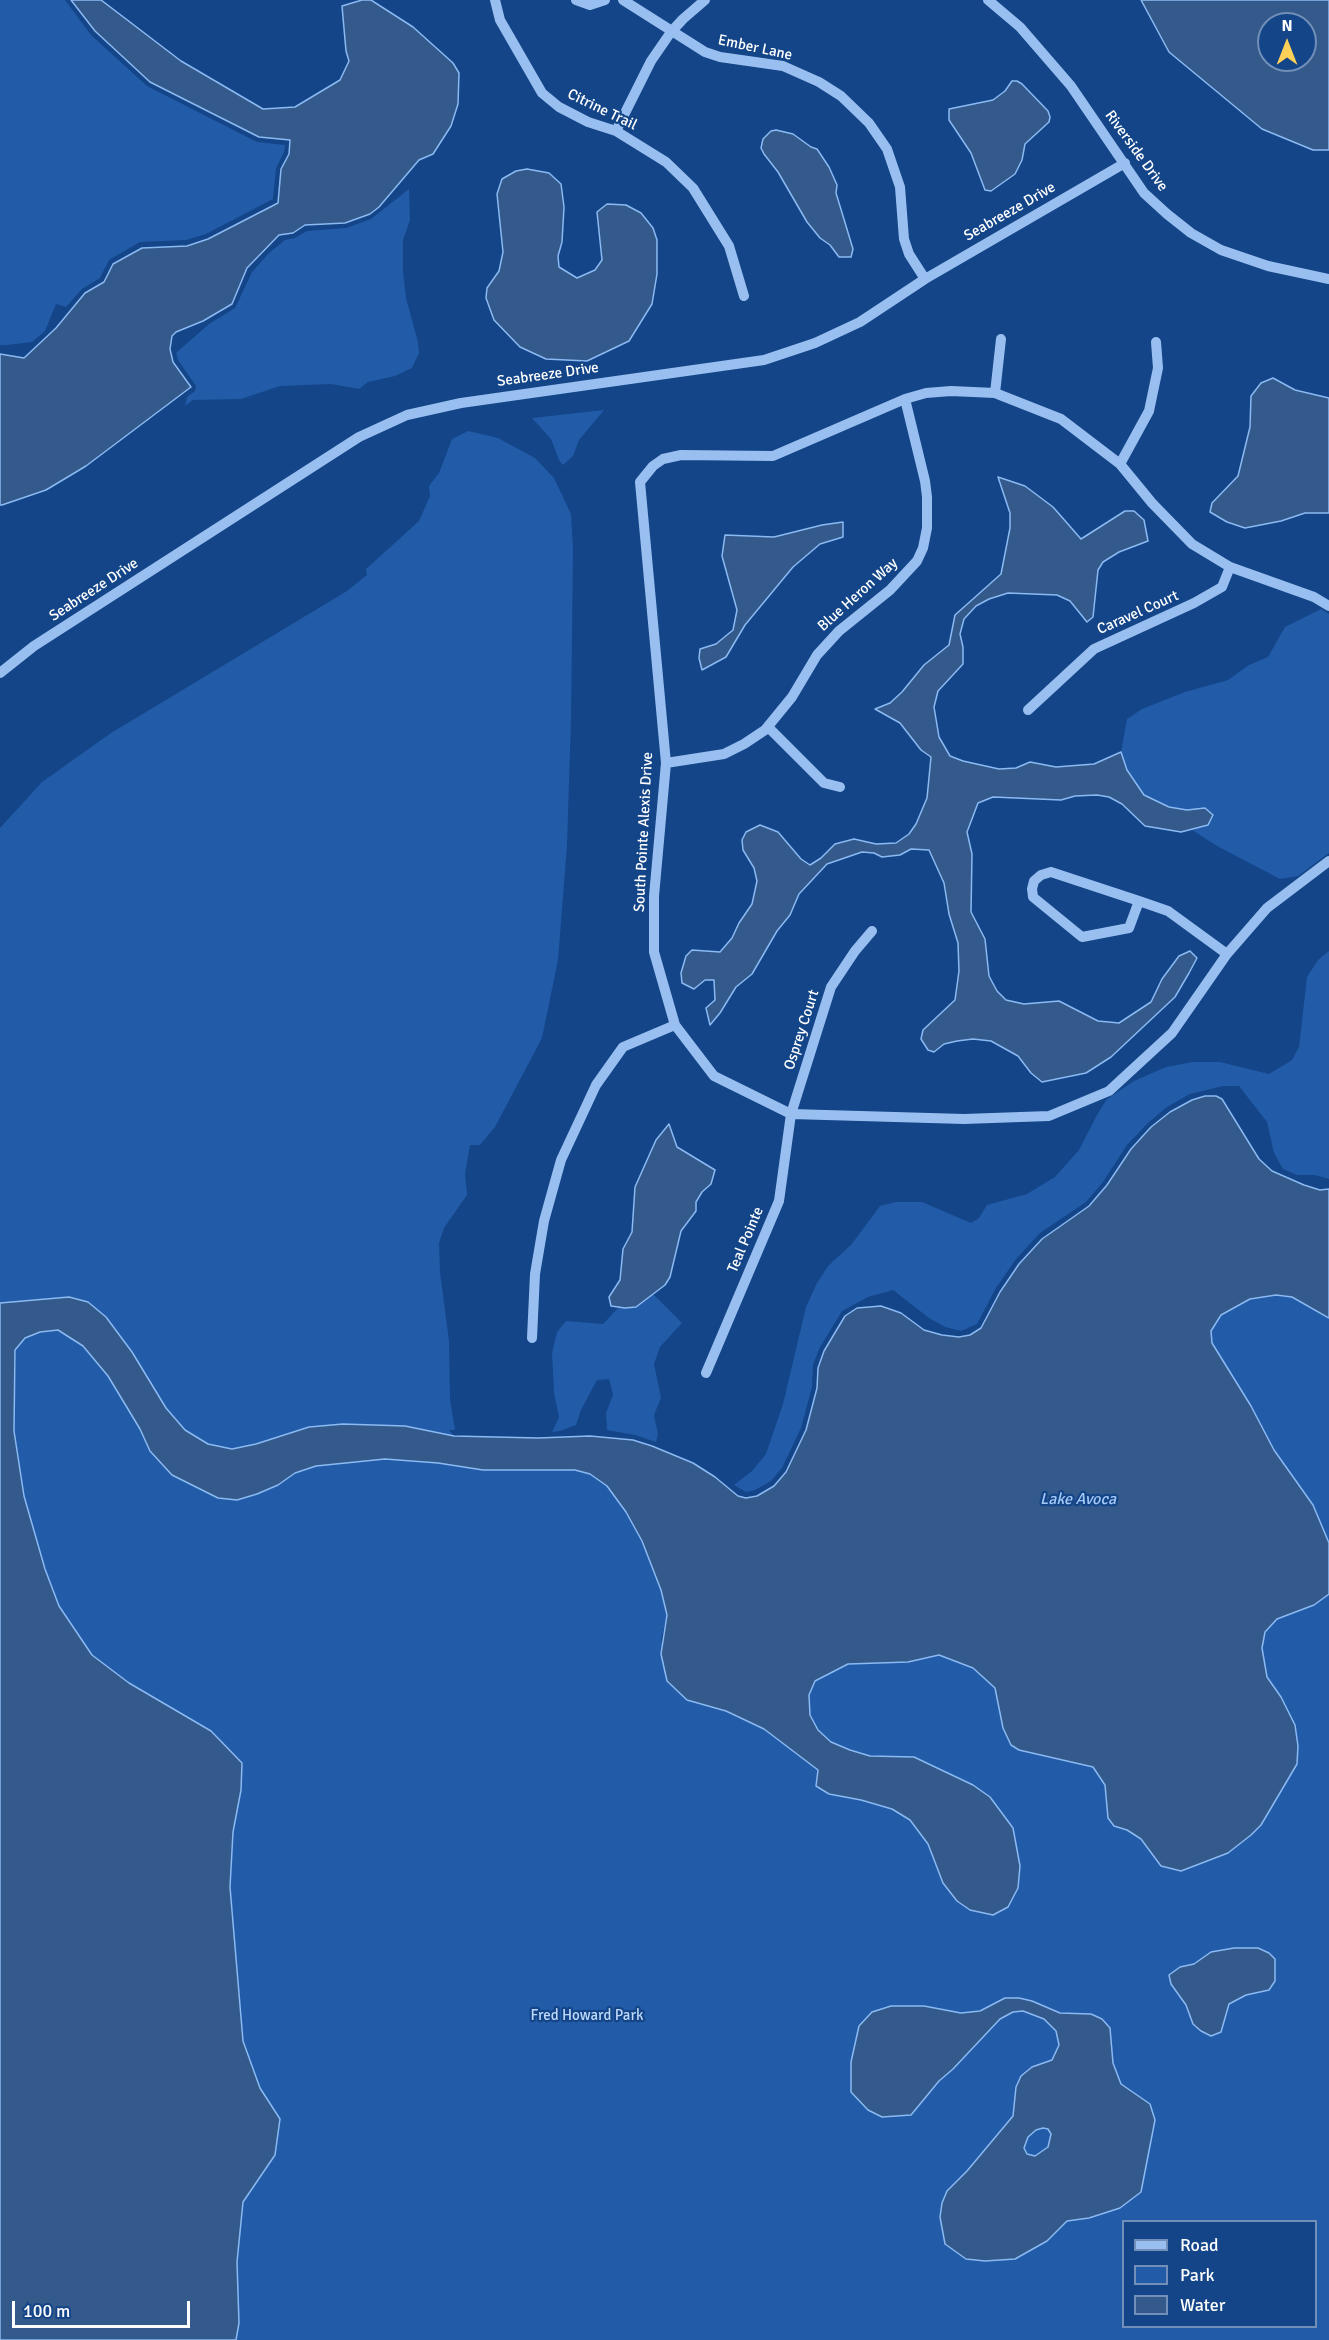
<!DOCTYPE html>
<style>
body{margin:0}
#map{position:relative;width:1329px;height:2340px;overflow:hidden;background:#134588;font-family:Signika,sans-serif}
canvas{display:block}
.legend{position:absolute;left:1122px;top:2220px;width:195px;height:108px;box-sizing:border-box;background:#134588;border:2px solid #718fb8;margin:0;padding:8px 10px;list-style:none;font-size:18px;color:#fff}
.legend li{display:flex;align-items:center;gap:12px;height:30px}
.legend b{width:30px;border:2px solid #718fb8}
.north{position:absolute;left:1257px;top:12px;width:60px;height:60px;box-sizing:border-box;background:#134588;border:2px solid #718fb8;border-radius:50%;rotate:0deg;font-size:16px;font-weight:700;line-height:24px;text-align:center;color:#fff}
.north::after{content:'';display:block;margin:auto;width:21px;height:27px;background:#ffd158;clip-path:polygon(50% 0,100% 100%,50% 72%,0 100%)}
.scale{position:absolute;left:12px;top:2301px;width:178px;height:27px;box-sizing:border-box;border:3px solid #fff;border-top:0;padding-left:8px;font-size:18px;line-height:21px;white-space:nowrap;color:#fff;-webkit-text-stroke:4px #134588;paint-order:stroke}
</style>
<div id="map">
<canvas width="1329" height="2340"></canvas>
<ul class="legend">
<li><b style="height:8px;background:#99bff0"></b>Road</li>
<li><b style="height:16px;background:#225ba7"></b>Park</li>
<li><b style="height:16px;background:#34598b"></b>Water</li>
</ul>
<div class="north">N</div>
<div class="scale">100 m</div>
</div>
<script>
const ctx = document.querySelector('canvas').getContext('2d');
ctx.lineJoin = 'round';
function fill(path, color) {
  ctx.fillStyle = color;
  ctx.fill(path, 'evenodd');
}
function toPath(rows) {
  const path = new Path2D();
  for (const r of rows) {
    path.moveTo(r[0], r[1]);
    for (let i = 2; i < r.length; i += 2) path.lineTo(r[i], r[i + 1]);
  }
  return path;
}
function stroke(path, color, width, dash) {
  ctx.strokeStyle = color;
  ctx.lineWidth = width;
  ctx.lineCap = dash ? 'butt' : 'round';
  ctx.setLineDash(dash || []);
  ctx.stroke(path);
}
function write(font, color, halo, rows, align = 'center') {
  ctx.font = font + ' Signika,sans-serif';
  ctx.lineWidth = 4.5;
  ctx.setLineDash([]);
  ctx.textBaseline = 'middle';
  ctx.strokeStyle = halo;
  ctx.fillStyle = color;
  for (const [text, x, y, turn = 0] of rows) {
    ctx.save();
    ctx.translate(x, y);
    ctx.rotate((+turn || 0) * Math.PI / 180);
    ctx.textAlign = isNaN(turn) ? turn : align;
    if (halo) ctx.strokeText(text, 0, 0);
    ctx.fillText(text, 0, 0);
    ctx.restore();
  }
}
fill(toPath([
 [0,0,65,0,91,35,147,86,257,142,285,145,284,152,276,168,273,199,206,234,186,240,140,242,109,260,100,278,82,289,66,307,56,304,45,331,32,342,7,345,0,345],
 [409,189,410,220,403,240,403,272,406,298,418,342,419,353,412,368,395,376,368,382,359,389,331,384,280,386,241,399,193,400,185,406,187,397,195,391,196,386,178,360,176,353,209,324,235,308,252,272,269,253,285,240,295,238,307,231,346,228,371,219],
 [604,410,579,440,573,456,563,465,559,460,551,439,532,418],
 [468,431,498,438,535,458,554,478,571,514,573,549,571,720,567,845,558,960,542,1038,495,1127,480,1145,470,1145,465,1174,467,1195,444,1228,439,1243,440,1272,449,1341,450,1400,455,1430,449,1430,483,1470,575,1470,590,1474,607,1486,626,1512,642,1541,661,1590,667,1615,661,1640,687,1700,726,1711,764,1729,818,1770,816,1786,828,1794,861,1800,892,1809,910,1820,928,1844,943,1883,957,1901,944,1772,927,1762,870,1756,850,1750,831,1742,818,1730,810,1715,809,1695,815,1681,848,1664,908,1662,939,1655,973,1668,995,1688,1011,1745,1019,1750,1093,1767,1105,1785,1106,1799,1114,1826,1127,1830,1141,1839,1161,1866,1181,1871,1228,1853,1251,1835,1261,1825,1297,1764,1298,1746,1281,1697,1267,1677,1262,1648,1265,1632,1277,1619,1314,1605,1329,1594,1329,2340,236,2340,239,2323,237,2262,243,2202,275,2155,280,2119,260,2088,243,2041,230,1887,233,1832,241,1790,211,1731,129,1683,92,1655,59,1606,45,1569,24,1496,14,1431,16,1352,0,1327,0,828,42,782,111,733,347,591,367,575,366,569,419,521,430,496,429,486,439,473,452,439],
 [1124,2222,1316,2222,1316,2326,1124,2326],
 [1321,609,1329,614,1329,853,1298,876,1280,879,1217,846,1192,830,1195,830,1204,808,1187,810,1169,807,1144,795,1127,770,1121,752,1127,719,1142,709,1185,692,1228,680,1249,665,1268,657,1285,627],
 [1329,951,1329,1179,1315,1175,1297,1175,1283,1169,1274,1153,1267,1122,1239,1086,1223,1086,1190,1094,1167,1107,1148,1123,1127,1145,1103,1182,1086,1202,1040,1233,1016,1259,996,1288,977,1324,961,1331,945,1327,929,1318,893,1290,868,1297,842,1311,819,1349,813,1365,812,1387,801,1428,782,1468,771,1481,755,1490,746,1492,734,1485,752,1471,766,1454,783,1404,806,1307,817,1283,828,1266,851,1245,880,1206,896,1202,922,1202,971,1223,979,1218,987,1205,1027,1194,1055,1177,1079,1150,1098,1113,1107,1099,1134,1081,1166,1067,1193,1062,1220,1062,1269,1074,1292,1060,1299,1047,1307,977,1318,960],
 [653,1294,682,1323,660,1347,654,1364,661,1398,654,1415,658,1434,656,1442,635,1435,607,1430,606,1413,613,1395,609,1379,597,1380,581,1410,576,1425,560,1431,552,1432,559,1417,554,1393,552,1353,557,1332,566,1321,603,1324,619,1307,625,1308,647,1299],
 [1276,1295,1292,1297,1329,1318,1329,1543,1313,1505,1274,1450,1251,1406,1212,1343,1211,1331,1221,1315,1250,1299]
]), '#225ba7');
const water = toPath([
 [71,0,101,0,181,61,263,109,295,107,340,80,349,61,346,51,342,6,362,0,371,0,413,27,453,63,459,73,458,104,451,126,433,154,419,160,379,207,370,214,345,223,305,225,293,233,279,235,247,268,232,304,203,321,176,332,172,336,170,349,173,362,191,387,86,466,46,490,2,505,0,505,0,354,24,358,56,328,85,293,104,282,113,264,142,248,187,246,208,239,278,203,281,169,289,154,290,140,259,137,150,82,95,31,71,0],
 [1141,0,1329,0,1329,150,1313,150,1262,129,1169,52,1141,0],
 [1269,24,1305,24,1305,60,1269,60,1269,24],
 [1012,81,1017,81,1022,84,1048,111,1050,117,1049,122,1025,144,1022,160,1015,174,991,191,985,190,971,153,949,120,949,109,993,100,1005,91,1012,81],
 [776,130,793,134,811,147,817,149,829,167,837,185,836,193,853,249,851,257,839,257,830,245,820,238,807,222,778,172,764,154,761,148,763,139,771,131,776,130],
 [527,169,549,173,561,184,564,207,562,242,558,256,559,267,577,278,595,270,602,260,597,212,607,204,626,205,641,213,653,228,657,240,657,274,652,304,629,341,587,361,546,359,520,347,494,320,486,298,487,288,499,271,503,252,497,194,502,179,516,171,527,169],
 [1273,378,1295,390,1329,398,1329,513,1305,513,1281,521,1245,528,1227,522,1210,512,1212,503,1238,476,1250,427,1251,396,1261,383,1273,378],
 [998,477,1025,486,1053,507,1081,539,1125,511,1134,511,1144,520,1148,541,1119,552,1103,562,1098,570,1093,617,1087,622,1070,601,1057,595,1008,593,989,599,976,606,964,619,960,634,963,647,963,664,938,691,934,707,939,737,950,756,963,761,999,769,1016,768,1030,762,1056,767,1094,764,1121,752,1127,770,1144,795,1169,807,1187,810,1205,808,1213,815,1208,825,1181,832,1145,826,1122,804,1109,797,1097,795,1075,796,1061,800,993,797,978,803,967,832,972,854,971,912,985,939,989,976,997,991,1006,1000,1024,1004,1059,1001,1098,1021,1119,1023,1151,1002,1162,979,1179,956,1190,951,1197,958,1189,973,1175,997,1111,1057,1086,1073,1042,1082,1031,1073,1018,1056,991,1041,973,1039,957,1041,944,1044,934,1052,928,1050,921,1039,923,1030,955,1000,959,971,958,943,949,914,944,883,929,850,911,849,900,855,882,857,874,853,862,852,827,864,799,894,790,915,777,931,752,974,736,987,720,1013,710,1025,706,1008,715,1000,714,980,705,980,694,989,682,983,681,973,686,956,692,950,720,952,732,938,739,923,752,904,757,881,754,868,743,850,742,840,746,832,760,825,778,832,801,859,810,865,821,858,835,844,854,839,876,844,896,843,909,834,916,824,927,798,931,757,921,750,900,723,875,709,890,703,902,692,924,665,949,645,955,615,1001,574,1010,528,1010,513,998,477],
 [843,522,843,537,820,544,793,567,745,625,726,657,702,670,699,658,700,649,716,644,733,630,737,610,722,556,725,535,774,537,822,525,843,522],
 [1205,1096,1216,1096,1222,1099,1259,1159,1272,1171,1304,1185,1320,1190,1329,1189,1329,1318,1292,1297,1276,1295,1250,1299,1221,1315,1211,1331,1212,1343,1251,1406,1274,1450,1313,1505,1329,1543,1329,1594,1314,1605,1277,1619,1265,1632,1262,1648,1267,1677,1281,1697,1295,1725,1298,1746,1297,1764,1261,1825,1251,1835,1228,1853,1181,1871,1161,1866,1141,1839,1127,1830,1114,1826,1108,1818,1105,1785,1093,1767,1019,1750,1011,1745,1003,1728,995,1688,973,1668,939,1655,908,1662,848,1664,815,1681,809,1695,810,1715,818,1730,831,1742,850,1750,870,1756,914,1757,973,1785,990,1797,1013,1828,1020,1866,1018,1888,1008,1907,993,1915,970,1910,957,1901,943,1883,928,1844,910,1820,892,1809,861,1800,829,1794,816,1786,818,1770,764,1729,726,1711,687,1700,667,1681,661,1654,667,1615,661,1590,642,1541,626,1512,607,1486,590,1474,575,1470,483,1470,438,1463,385,1459,316,1466,295,1473,278,1485,257,1494,237,1500,218,1498,172,1475,150,1451,140,1429,108,1376,83,1346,58,1330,40,1332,25,1338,15,1350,14,1431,24,1496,45,1569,59,1606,92,1655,129,1683,211,1731,242,1763,241,1790,233,1832,230,1887,243,2041,260,2088,280,2119,275,2155,243,2202,237,2262,239,2323,236,2340,0,2340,0,1303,69,1297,88,1302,106,1317,132,1352,166,1408,185,1430,208,1444,232,1449,256,1444,309,1427,343,1424,405,1426,454,1436,538,1438,590,1436,633,1440,652,1446,693,1463,715,1477,738,1496,746,1498,757,1496,774,1486,786,1472,806,1430,817,1388,818,1368,824,1351,845,1316,857,1308,881,1306,901,1313,924,1330,942,1335,959,1337,970,1335,981,1328,1000,1292,1019,1264,1042,1239,1089,1206,1107,1185,1131,1149,1151,1127,1170,1112,1192,1100,1205,1096],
 [669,1124,677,1147,715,1170,711,1184,702,1192,696,1202,696,1211,681,1231,670,1277,665,1285,636,1307,625,1308,611,1306,609,1297,620,1280,623,1249,632,1232,635,1187,656,1140,669,1124],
 [1234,1948,1258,1948,1269,1953,1275,1959,1275,1981,1269,1990,1246,1995,1229,2004,1221,2032,1211,2036,1201,2031,1193,2024,1186,2005,1171,1984,1169,1975,1180,1967,1194,1964,1211,1952,1234,1948],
 [1005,1998,1019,1998,1032,2001,1060,2013,1091,2014,1102,2019,1110,2028,1113,2063,1121,2084,1150,2104,1155,2120,1141,2192,1120,2208,1089,2218,1067,2221,1047,2241,1015,2259,985,2261,966,2259,945,2244,940,2217,942,2203,947,2191,967,2171,1013,2116,1016,2087,1021,2076,1032,2067,1052,2060,1059,2045,1056,2031,1044,2019,1023,2011,1013,2012,1000,2019,953,2069,939,2081,911,2115,882,2117,868,2110,851,2092,851,2062,859,2026,872,2012,891,2006,924,2006,961,2013,980,2011,1005,1998],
 [1043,2128,1048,2129,1051,2134,1048,2147,1035,2156,1027,2154,1024,2148,1028,2137,1036,2130,1043,2128]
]);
fill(water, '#34598b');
stroke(water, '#8bbaf3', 1.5);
stroke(toPath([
 [495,0,500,20,542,93,559,107,588,122,616,131,666,162,693,188,729,246,744,296],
 [576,0,590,5,605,0],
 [623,0,705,52,720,57,783,66,819,82,841,96,869,123,887,149,900,187,904,239,909,254,925,279],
 [988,0,1020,27,1071,86,1144,193,1167,214,1191,233,1221,250,1268,266,1329,279],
 [616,131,651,61,671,32,683,19,705,0],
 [995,393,1001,339],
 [1120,464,1149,411,1158,368,1156,342],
 [1329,606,1314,597,1230,567,1192,544,1152,503,1120,464,1061,419,995,393,951,391,926,393,905,399,773,456,681,455,663,459,653,466,640,482,666,763,654,896,654,952,675,1025,714,1076,791,1114,964,1119,1049,1116,1109,1091,1172,1033,1227,954,1267,908,1329,861],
 [0,673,34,646,359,437,407,415,461,403,764,360,815,343,860,322,925,279,1125,163],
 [1028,710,1094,649,1194,603,1222,587,1230,567],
 [768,727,824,783,840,787],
 [666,763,724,754,744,744,765,730,792,697,817,655,839,631,890,590,917,561,923,548,927,528,927,497,925,481,905,399],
 [1051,872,1139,901,1129,928,1082,937,1033,897,1032,889,1034,881,1041,875,1051,872],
 [1139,901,1168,911,1227,954],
 [532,1338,535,1274,544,1221,561,1160,596,1085,623,1047,675,1025],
 [706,1373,779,1201,791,1114,831,987,855,951,872,931]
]), '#99bff0', 10);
write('15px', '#fff', '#134588', [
 ["Ember Lane",755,48,12],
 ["Citrine Trail",602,110,26],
 ["Riverside Drive",1136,151,54],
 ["Seabreeze Drive",1010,212,-30],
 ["Seabreeze Drive",548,375,-8],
 ["Seabreeze Drive",94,590,-33],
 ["Blue Heron Way",858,595,-42],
 ["Caravel Court",1138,613,-24],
 ["South Pointe Alexis Drive",644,832,-87],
 ["Osprey Court",802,1030,-72],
 ["Teal Pointe",746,1240,-67]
]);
write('15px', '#bfdafb', '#134588', [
 ["Fred Howard Park",587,2016]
]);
write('italic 16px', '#a5c9f7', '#134588', [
 ["Lake Avoca",1078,1500]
]);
</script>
